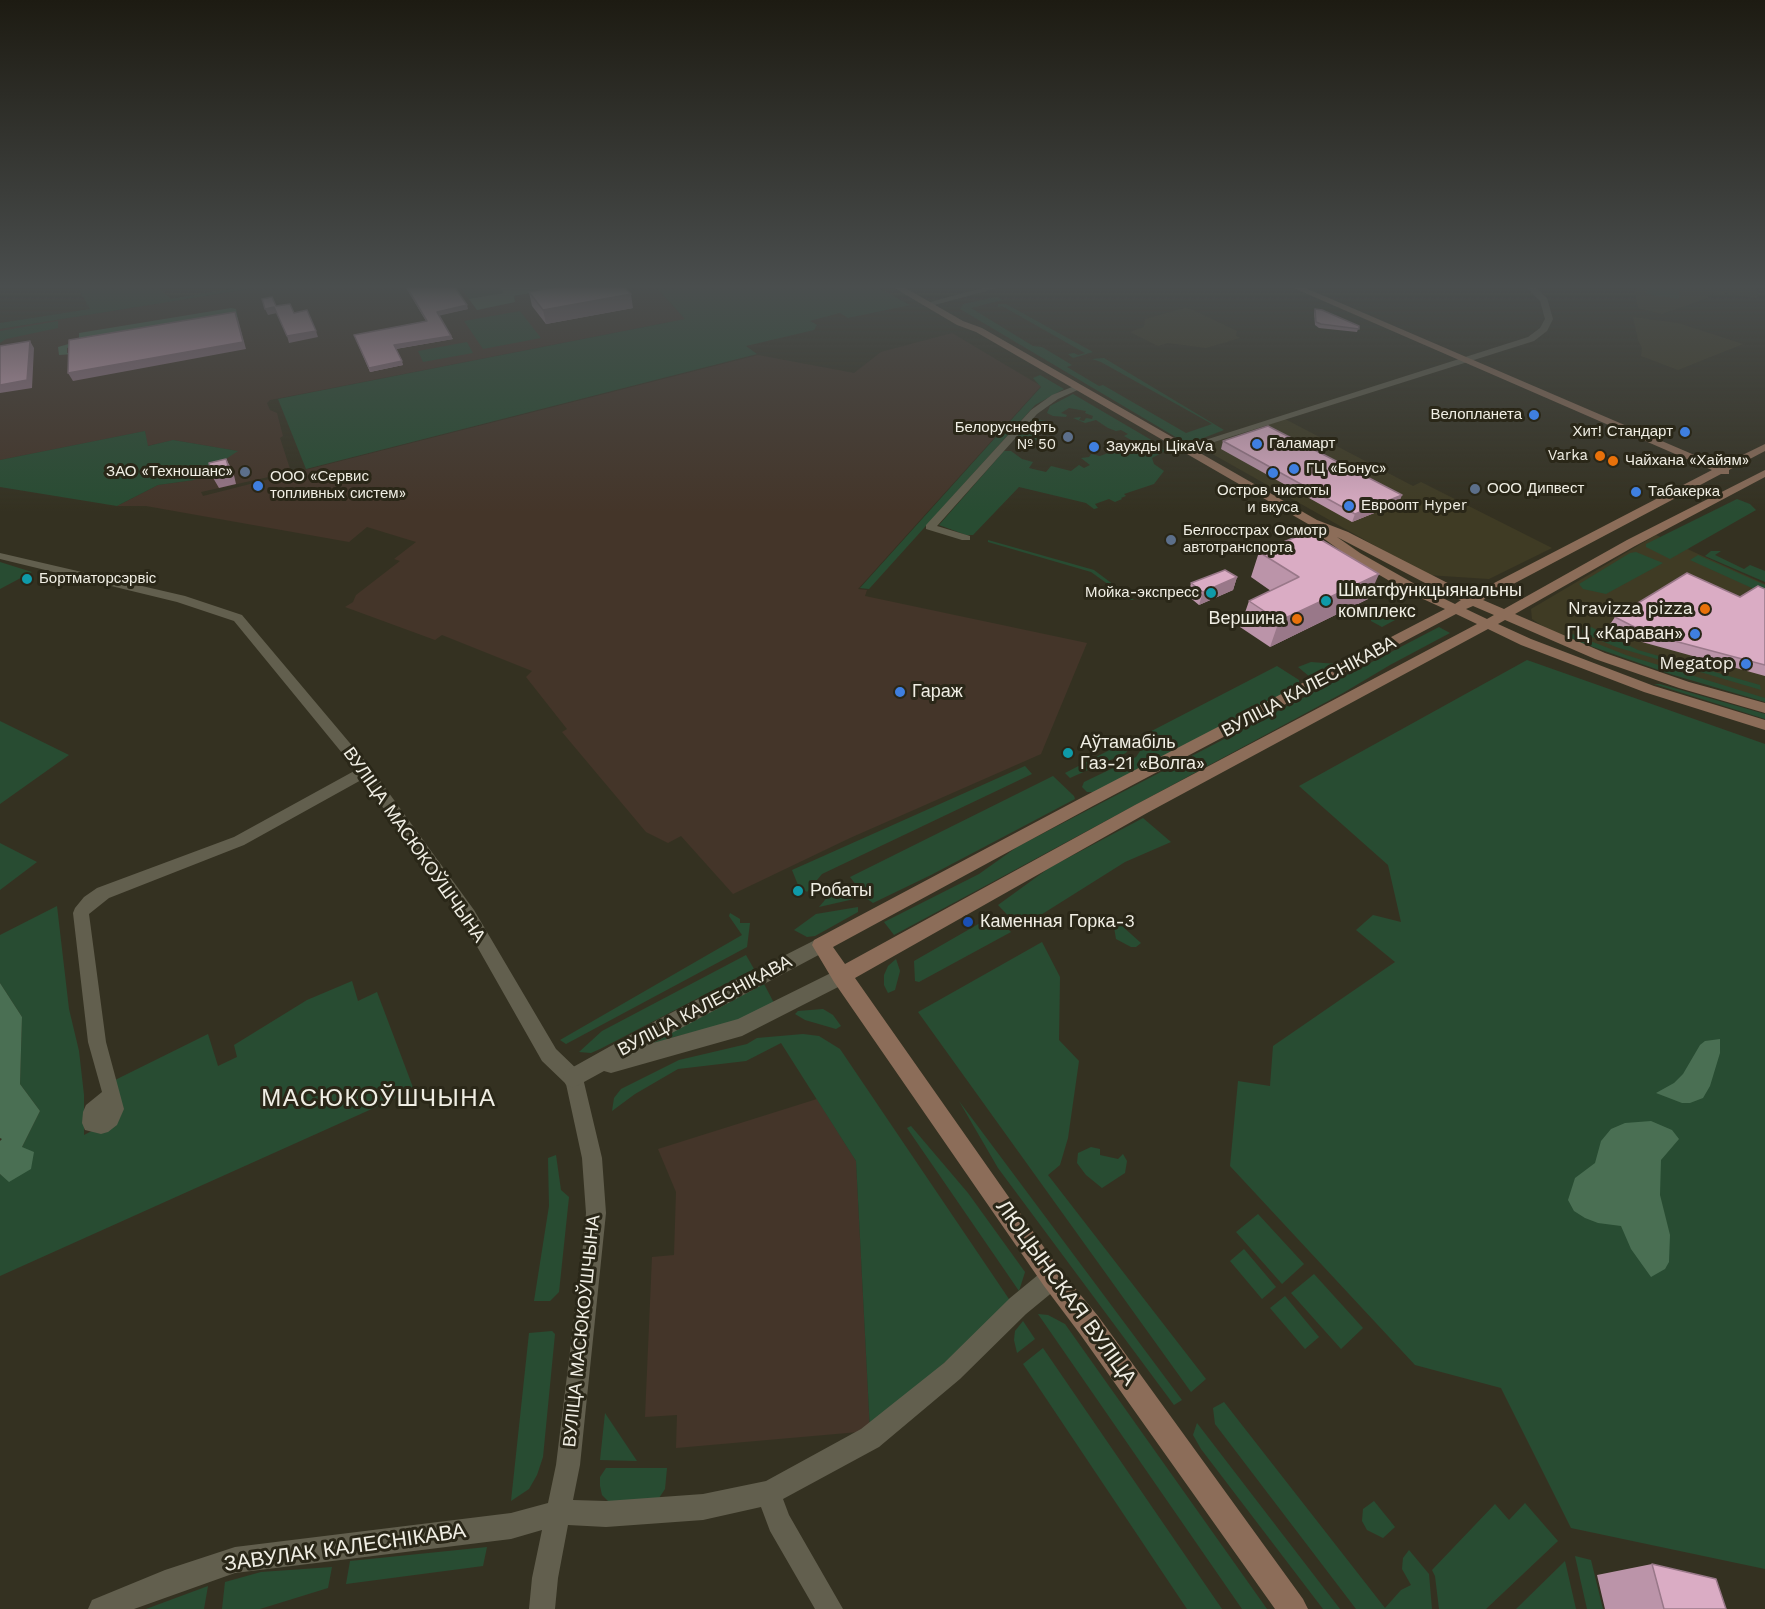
<!DOCTYPE html>
<meta charset="utf-8">
<style>
body{margin:0}
canvas{display:block;background:#343121}
</style>
<canvas width="1765" height="1609"></canvas>
<script>
const ctx = document.querySelector('canvas').getContext('2d');
ctx.lineJoin = 'round';
function fill(path, color) {
  ctx.fillStyle = color;
  ctx.fill(path, 'evenodd');
}
function toPath(rows) {
  const path = new Path2D();
  for (const r of rows) {
    path.moveTo(r[0], r[1]);
    for (let i = 2; i < r.length; i += 2) path.lineTo(r[i], r[i + 1]);
  }
  return path;
}
function stroke(path, color, width, dash) {
  ctx.strokeStyle = color;
  ctx.lineWidth = width;
  ctx.lineCap = dash ? 'butt' : 'round';
  ctx.setLineDash(dash || []);
  ctx.stroke(path);
}
function write(font, color, halo, rows, align = 'center') {
  ctx.font = font + ' "Work Sans",sans-serif';
  ctx.lineWidth = 6;
  ctx.setLineDash([]);
  ctx.textBaseline = 'middle';
  ctx.strokeStyle = halo;
  ctx.fillStyle = color;
  for (const [text, x, y, turn = 0] of rows) {
    ctx.save();
    ctx.translate(x, y);
    ctx.rotate((+turn || 0) * Math.PI / 180);
    ctx.textAlign = isNaN(turn) ? turn : align;
    if (halo) ctx.strokeText(text, 0, 0);
    ctx.fillText(text, 0, 0);
    ctx.restore();
  }
}
fill(toPath([
 [1634,286,1758,286,1757,298,1719,292,1707,296,1708,298,1662,314,1638,308],
 [1185,308,1193,310,1237,331,1236,336,1240,338,1206,348,1168,343,1158,346,1130,332,1144,327,1145,319],
 [1633,317,1678,323,1743,344,1678,370,1641,356,1642,348,1638,340],
 [1285,419,1413,486,1421,482,1552,548,1489,579,1427,575,1200,447],
 [1656,535,1765,584,1765,702,1607,651,1547,629,1532,619,1531,609]
]), '#3f3b24');
fill(toPath([
 [267,286,460,286,515,302,514,296,572,286,654,286,685,319,270,400,267,403,270,410,277,413,283,436,280,438,291,472,201,492,203,496,758,355,854,373,881,352,952,333,1041,386,858,589,867,590,865,596,1087,643,1041,754,850,838,733,894,681,836,668,843,646,832,562,732,567,729,526,677,532,671,442,635,435,640,345,607,353,602,356,595,400,561,394,559,416,542,367,527,349,542,146,506,117,506,158,485,194,480,237,451,174,440,147,446,145,431,0,460,0,329],
 [817,1099,856,1161,870,1431,676,1448,677,1415,645,1417,652,1257,674,1255,676,1192,658,1149]
]), '#443529');
fill(toPath([
 [77,286,156,286,171,299,248,286,267,286,0,329,0,323,90,309],
 [460,286,570,286,514,295,515,302,477,310],
 [655,286,875,286,910,305,848,318,840,313,817,319,810,321,817,325,814,330,746,346,757,354,306,469,278,399,685,319],
 [1647,286,1679,286,1679,299,1646,294],
 [996,297,1003,300,971,308,1033,346,1042,347,1072,365,1067,367,1099,386,1103,385,1186,433,1212,424,1101,362,1092,359,1104,358,1224,430,1193,442,1179,439,960,309,963,304],
 [998,304,1006,304,1093,352,1073,358,1068,354,1074,353,1078,355,1085,353,1002,306,998,307],
 [520,311,541,338,483,349,464,321],
 [58,321,58,328,6,339,0,343,0,331],
 [467,342,473,353,423,362,418,351],
 [1040,375,1064,389,1035,405,869,589,860,588,1041,387,1033,378],
 [1073,394,1165,448,1131,440,1124,436,1128,434,1121,430,1116,431,1108,428,1096,420,1085,423,1073,418,1081,417,1079,420,1084,421,1086,418,1092,419,1093,416,1085,413,1086,411,1069,408,1061,413,1067,415,1066,417,1053,416,1047,413,1050,406],
 [1032,418,1046,421,1049,426,1048,429,1037,425,1030,433,1041,439,1029,442,1020,440,1017,437],
 [145,431,148,446,173,440,238,451,194,480,158,485,117,506,0,487,0,460],
 [1135,443,1167,450,1152,458,1154,464,1164,471,1154,484,1124,494,1126,496,1121,498,1122,499,1115,502,1109,499,1095,504,1098,508,1094,509,1086,503,1019,487,973,535,966,535,939,525,1004,451,1011,451,1022,459,1033,462,1029,468,1046,472,1051,466,1071,471,1079,465,1084,468,1090,465,1081,458,1089,457,1091,454,1100,456],
 [1737,499,1750,504,1756,510,1670,559,1646,547,1646,544],
 [988,540,1094,570,1134,600,1130,600,1091,572,988,542],
 [1711,551,1721,551,1715,555,1744,569,1750,565,1765,571,1765,582,1705,556],
 [1636,552,1663,563,1606,594,1583,589,1579,584,1630,553],
 [1698,555,1765,585,1765,594,1690,560],
 [0,562,32,572,0,589],
 [1388,609,1391,609,1408,613,1382,627,1371,621,1371,617],
 [1439,627,1450,633,1390,665,1343,693,894,935,884,922,979,874,1017,847],
 [1591,627,1638,650,1760,685,1761,690,1616,647,1578,631],
 [1570,633,1626,655,1765,698,1765,702,1670,674,1562,636],
 [1527,660,1765,744,1765,1569,1571,1528,1501,1388,1415,1365,1230,1166,1238,1081,1270,1086,1273,1046,1395,962,1356,930,1373,915,1401,922,1388,865,1299,786],
 [1311,662,1324,663,1338,664,1310,677,1298,667],
 [1277,666,1299,680,1299,685,1095,792,1087,792,1082,787,1084,782,1136,757,1140,751,1140,737],
 [1654,684,1660,684,1765,714,1765,719],
 [0,721,69,755,0,804],
 [1127,741,1129,748,1126,753,1070,778,1065,773],
 [1025,766,1032,774,822,874,807,892,798,885,792,870],
 [1053,776,1074,796,1075,799,931,875,873,903,866,898,850,877],
 [1143,818,1171,842,1125,862,1020,928,998,905,1049,868],
 [0,843,37,862,0,890],
 [841,881,854,899,819,907],
 [57,906,69,1009,79,1051,84,1095,84,1135,121,1116,113,1081,208,1034,218,1066,237,1057,234,1045,307,1000,352,981,358,1001,377,992,414,1090,0,1276,0,1174,9,1181,22,1147,40,1111,20,1084,22,1017,0,983,0,935],
 [858,907,858,912,815,936,807,937,794,930,816,914],
 [730,913,740,919,740,923,750,923,747,947,566,1044,560,1040,742,935,729,916],
 [994,915,1011,932,919,982,915,981,914,961],
 [1120,925,1121,925,1141,943,1136,947,1131,947,1116,939,1114,927],
 [1042,942,1060,977,1059,1040,1079,1061,1068,1138,1060,1165,1048,1175,1206,1379,1191,1392,918,1012],
 [746,955,754,969,600,1049,591,1053,579,1052,602,1031],
 [896,959,900,971,895,990,888,993,884,985,884,975,888,966],
 [764,984,774,1003,739,1021,674,1037,632,1055,625,1056],
 [823,1009,833,1015,841,1026,836,1029,805,1020,795,1014,798,1011],
 [803,1034,819,1036,840,1049,1011,1302,870,1431,856,1161,781,1043,746,1061,678,1069,635,1094,612,1111,614,1098,621,1089,679,1060,747,1044,757,1038],
 [959,1101,1182,1400,1174,1405,998,1168],
 [911,1126,968,1193,1025,1272,1019,1291,907,1128],
 [1091,1147,1100,1149,1100,1155,1118,1159,1123,1154,1127,1161,1125,1173,1102,1188,1086,1175,1077,1163,1078,1153],
 [556,1155,561,1190,569,1197,559,1292,550,1301,534,1301,549,1206,548,1158],
 [1258,1214,1304,1264,1282,1284,1236,1232],
 [1244,1249,1276,1287,1262,1299,1230,1261],
 [1314,1274,1363,1328,1341,1349,1291,1293],
 [1285,1296,1319,1337,1305,1349,1270,1308],
 [1038,1314,1048,1315,1065,1324,1267,1609,1242,1609],
 [1023,1321,1035,1339,1017,1353,1014,1340,1015,1331],
 [552,1331,555,1334,543,1457,537,1475,529,1489,511,1501,529,1333],
 [1043,1348,1222,1609,1187,1609,1023,1364],
 [1224,1402,1385,1608,1401,1590,1411,1585,1402,1569,1403,1558,1409,1550,1429,1574,1432,1609,1356,1609,1215,1424,1213,1408],
 [605,1413,637,1461,600,1460],
 [1197,1423,1340,1609,1323,1609,1201,1449,1193,1435],
 [606,1468,667,1468,665,1489,659,1498,611,1504,602,1495,600,1486,600,1477],
 [1374,1501,1395,1527,1383,1538,1367,1530,1362,1521,1363,1509],
 [1525,1503,1558,1541,1486,1609,1439,1609,1435,1576,1432,1570,1495,1504,1509,1520],
 [487,1547,483,1566,346,1584,350,1561],
 [1575,1556,1591,1560,1603,1609,1587,1609],
 [1565,1561,1576,1609,1516,1609],
 [332,1567,328,1588,260,1609,222,1609,225,1582,261,1572],
 [208,1586,204,1609,146,1609]
]), '#284c32');
fill(toPath([
 [499,286,572,286,514,296,515,302,477,310,469,299,504,293],
 [231,308,236,309,238,319,67,348,67,353,74,352,74,354,59,355,58,347,79,341,79,333],
 [0,983,22,1017,20,1084,40,1111,22,1147,34,1152,31,1169,9,1182,0,1174,0,1141,2,1139,0,1138],
 [1720,1039,1720,1053,1710,1086,1703,1098,1690,1103,1682,1103,1656,1093,1674,1083,1683,1074,1700,1045,1705,1041],
 [1651,1121,1672,1130,1679,1139,1661,1160,1660,1195,1670,1235,1669,1262,1665,1269,1651,1277,1631,1249,1621,1226,1598,1223,1585,1218,1574,1211,1568,1200,1575,1178,1595,1163,1601,1141,1611,1129,1625,1123]
]), '#4a6f53');
fill(toPath([
 [1077,385,1084,387,1058,399,1037,414,937,526,970,536,970,540,962,540,926,529,926,525,1031,410,1052,395,1077,385],
 [0,553,185,596,242,615,370,767,474,910,556,1049,582,1074,602,1158,606,1213,580,1465,573,1500,606,1501,703,1494,766,1481,861,1429,944,1363,1010,1298,1044,1270,1052,1267,1060,1270,1063,1278,1060,1286,1026,1314,960,1379,879,1447,783,1499,789,1515,843,1609,815,1609,770,1531,761,1507,703,1520,606,1527,568,1525,558,1578,555,1609,529,1609,532,1578,542,1530,511,1539,235,1573,134,1609,88,1609,92,1600,165,1570,235,1547,511,1513,548,1503,556,1465,584,1237,586,1213,582,1158,566,1084,542,1061,462,920,363,779,244,845,109,898,89,914,106,1042,124,1109,117,1125,108,1132,101,1134,85,1130,82,1123,83,1112,86,1105,102,1092,88,1042,73,913,75,908,84,897,97,888,234,837,356,770,234,621,177,602,0,559,0,553]
]), '#625f4e');
fill(toPath([
 [989,286,1005,286,927,307,923,304,989,286],
 [1525,286,1534,286,1547,298,1553,319,1547,331,1534,341,1189,450,1185,451,1180,448,1528,337,1540,328,1545,319,1540,301,1525,286],
 [821,937,828,940,830,945,828,950,653,1043,738,1019,841,968,848,970,851,976,848,982,742,1036,611,1073,604,1071,573,1088,566,1085,563,1078,566,1071,659,1019,821,937]
]), '#625f4e');
fill(toPath([
 [891,286,902,286,963,321,982,328,1317,520,1348,532,1471,595,1712,470,1289,286,1301,286,1720,466,1765,444,1765,451,1729,470,1729,474,1721,474,1483,600,1504,609,1627,540,1765,470,1765,477,1635,546,1515,614,1605,653,1689,682,1765,703,1765,713,1679,688,1595,659,1505,620,1498,624,1531,639,1654,686,1765,720,1765,730,1644,692,1521,645,1488,629,1147,813,855,978,1060,1270,1098,1316,1303,1599,1308,1609,1275,1609,1080,1334,1044,1286,834,982,812,945,814,940,1081,798,1445,609,1412,594,1352,559,1316,533,1315,528,976,332,957,325,891,286],
 [1337,537,1450,596,1461,600,1455,604,1422,588,1360,553,1337,537],
 [1473,606,1494,615,1487,619,1466,609,1473,606],
 [1456,614,1477,624,1135,805,845,964,833,947,1093,806,1456,614]
]), '#8c6d59');
fill(toPath([
 [405,286,454,286,468,309,439,315,451,336,453,339,396,349,403,365,370,372,354,335,426,321],
 [529,292,633,308,546,324,532,306],
 [1315,309,1359,326,1357,332,1319,328,1315,325,1314,313],
 [1223,441,1399,503,1352,522,1221,449],
 [1259,552,1368,599,1270,647,1240,627,1249,601,1271,591,1251,577],
 [1237,577,1233,590,1199,605,1188,596,1191,583],
 [1765,589,1765,676,1642,642,1609,626,1615,617,1740,597],
 [1652,1564,1664,1609,1605,1609,1597,1575]
]), '#bb94a9');
fill(toPath([
 [631,294,633,308,546,324,543,310],
 [467,305,468,309,438,316,437,312],
 [274,307,277,313,268,315,265,309],
 [235,312,238,319,246,349,73,381,68,373],
 [316,331,318,337,289,343,287,336],
 [451,336,453,339,395,349,394,345],
 [30,341,34,348,32,388,0,393,0,385],
 [402,361,403,365,370,372,369,368],
 [226,459,233,471,236,484,219,488,212,476],
 [1402,495,1399,503,1352,522,1355,514],
 [1379,574,1368,599,1270,647,1279,621],
 [1237,577,1233,590,1199,605,1203,592]
]), '#997889');
const building = toPath([
 [406,286,454,286,467,305,437,312,451,336,394,345,402,361,369,368,354,335,427,321,406,286],
 [561,286,623,286,631,294,543,310,529,292,561,286],
 [272,297,276,306,290,304,294,313,307,310,316,331,287,336,274,307,265,309,262,299,272,297],
 [1315,309,1322,310,1359,326,1359,329,1321,324,1316,322,1315,309],
 [235,312,243,342,68,373,69,340,235,312],
 [30,341,27,380,0,385,0,346,30,341],
 [1268,426,1402,495,1355,514,1223,441,1268,426],
 [226,459,230,472,212,476,209,463,226,459],
 [1308,532,1379,574,1279,621,1249,601,1299,577,1259,552,1308,532],
 [1225,570,1237,577,1203,592,1191,583,1225,570],
 [1687,573,1740,597,1758,586,1765,589,1765,665,1648,634,1615,617,1687,573],
 [1652,1564,1716,1579,1726,1609,1664,1609,1652,1564]
]);
fill(building, '#daacc4');
stroke(building, '#997889', 1.5);
const sky = ctx.createLinearGradient(0, 0, 0, 512);
sky.addColorStop(0, '#1d1b12');
sky.addColorStop(0.56, '#4a4e4e');
sky.addColorStop(1, '#4a4e4e00');
ctx.fillStyle = sky;
ctx.fillRect(0, 0, 1765, 512);
for (const [x, y, r, color] of [
 [1534,415,6,"#3f7fe0"],
 [1685,432,6,"#3f7fe0"],
 [1068,437,6,"#5c6f8a"],
 [1257,444,6,"#3f7fe0"],
 [1094,447,6,"#3f7fe0"],
 [1600,456,6,"#e8710a"],
 [1613,461,6,"#e8710a"],
 [1294,469,6,"#3f7fe0"],
 [245,472,6,"#5c6f8a"],
 [1273,473,6,"#3f7fe0"],
 [258,486,6,"#3f7fe0"],
 [1475,489,6,"#5c6f8a"],
 [1636,492,6,"#3f7fe0"],
 [1349,506,6,"#3f7fe0"],
 [1171,540,6,"#5c6f8a"],
 [27,579,6,"#0f9aa8"],
 [1211,593,6,"#0f9aa8"],
 [1326,601,6,"#0f9aa8"],
 [1705,609,6,"#e8710a"],
 [1297,619,6,"#e8710a"],
 [1695,634,6,"#3f7fe0"],
 [1746,664,6,"#3f7fe0"],
 [900,692,6,"#3f7fe0"],
 [1068,753,6,"#0f9aa8"],
 [798,891,6,"#0f9aa8"],
 [968,922,6,"#1a4fb4"]
]) {
  const dot = new Path2D();
  dot.arc(x, y, r, 0, 2 * Math.PI);
  ctx.fillStyle = color;
  ctx.fill(dot);
  stroke(dot, '#2a2718', 2);
}
write('15px', '#f0eee4', '#2a2718', [
 ["Велопланета",1522,415,"right"],
 ["Белоруснефть",1056,428,"right"],
 ["№ 50",1056,445,"right"],
 ["Хит! Стандарт",1673,432,"right"],
 ["Галамарт",1269,444],
 ["Заужды ЦікаVа",1106,447],
 ["Varka",1588,456,"right"],
 ["Чайхана «Хайям»",1625,461],
 ["ГЦ «Бонус»",1306,469],
 ["ЗАО «Техношанс»",233,472,"right"],
 ["ООО «Сервис",270,477],
 ["топливных систем»",270,494],
 ["ООО Дипвест",1487,489],
 ["Остров чистоты",1273,491,"center"],
 ["и вкуса",1273,508,"center"],
 ["Табакерка",1648,492],
 ["Евроопт Hyper",1361,506],
 ["Белгосстрах Осмотр",1183,531],
 ["автотранспорта",1183,548],
 ["Бортматорсэрвіс",39,579],
 ["Мойка-экспресс",1199,593,"right"]
], 'left');
write('18px', '#f0eee4', '#2a2718', [
 ["Шматфункцыянальны",1338,591],
 ["комплекс",1338,612],
 ["Nravizza pizza",1693,609,"right"],
 ["Вершина",1285,619,"right"],
 ["ГЦ «Караван»",1683,634,"right"],
 ["Megatop",1734,664,"right"],
 ["Гараж",912,692],
 ["Аўтамабіль",1080,743],
 ["Газ-21 «Волга»",1080,764],
 ["Робаты",810,891],
 ["Каменная Горка-3",980,922]
], 'left');
write('18px', '#f0eee4', '#2a2718', [
 ["ВУЛІЦА КАЛЕСНІКАВА",1309,687,-28],
 ["ВУЛІЦА МАСЮКОЎШЧЫНА",414,845,55],
 ["ВУЛІЦА КАЛЕСНІКАВА",705,1006,-28],
 ["ВУЛІЦА МАСЮКОЎШЧЫНА",582,1331,-84]
]);
write('21px', '#f0eee4', '#2a2718', [
 ["ЛЮЦЫНСКАЯ ВУЛІЦА",1066,1293,54],
 ["ЗАВУЛАК КАЛЕСНІКАВА",345,1548,-8]
]);
ctx.letterSpacing = '1.5px';
write('24px', '#f0eee4', '#2a2718', [
 ["МАСЮКОЎШЧЫНА",379,1099]
]);
ctx.letterSpacing = '0px';
</script>
